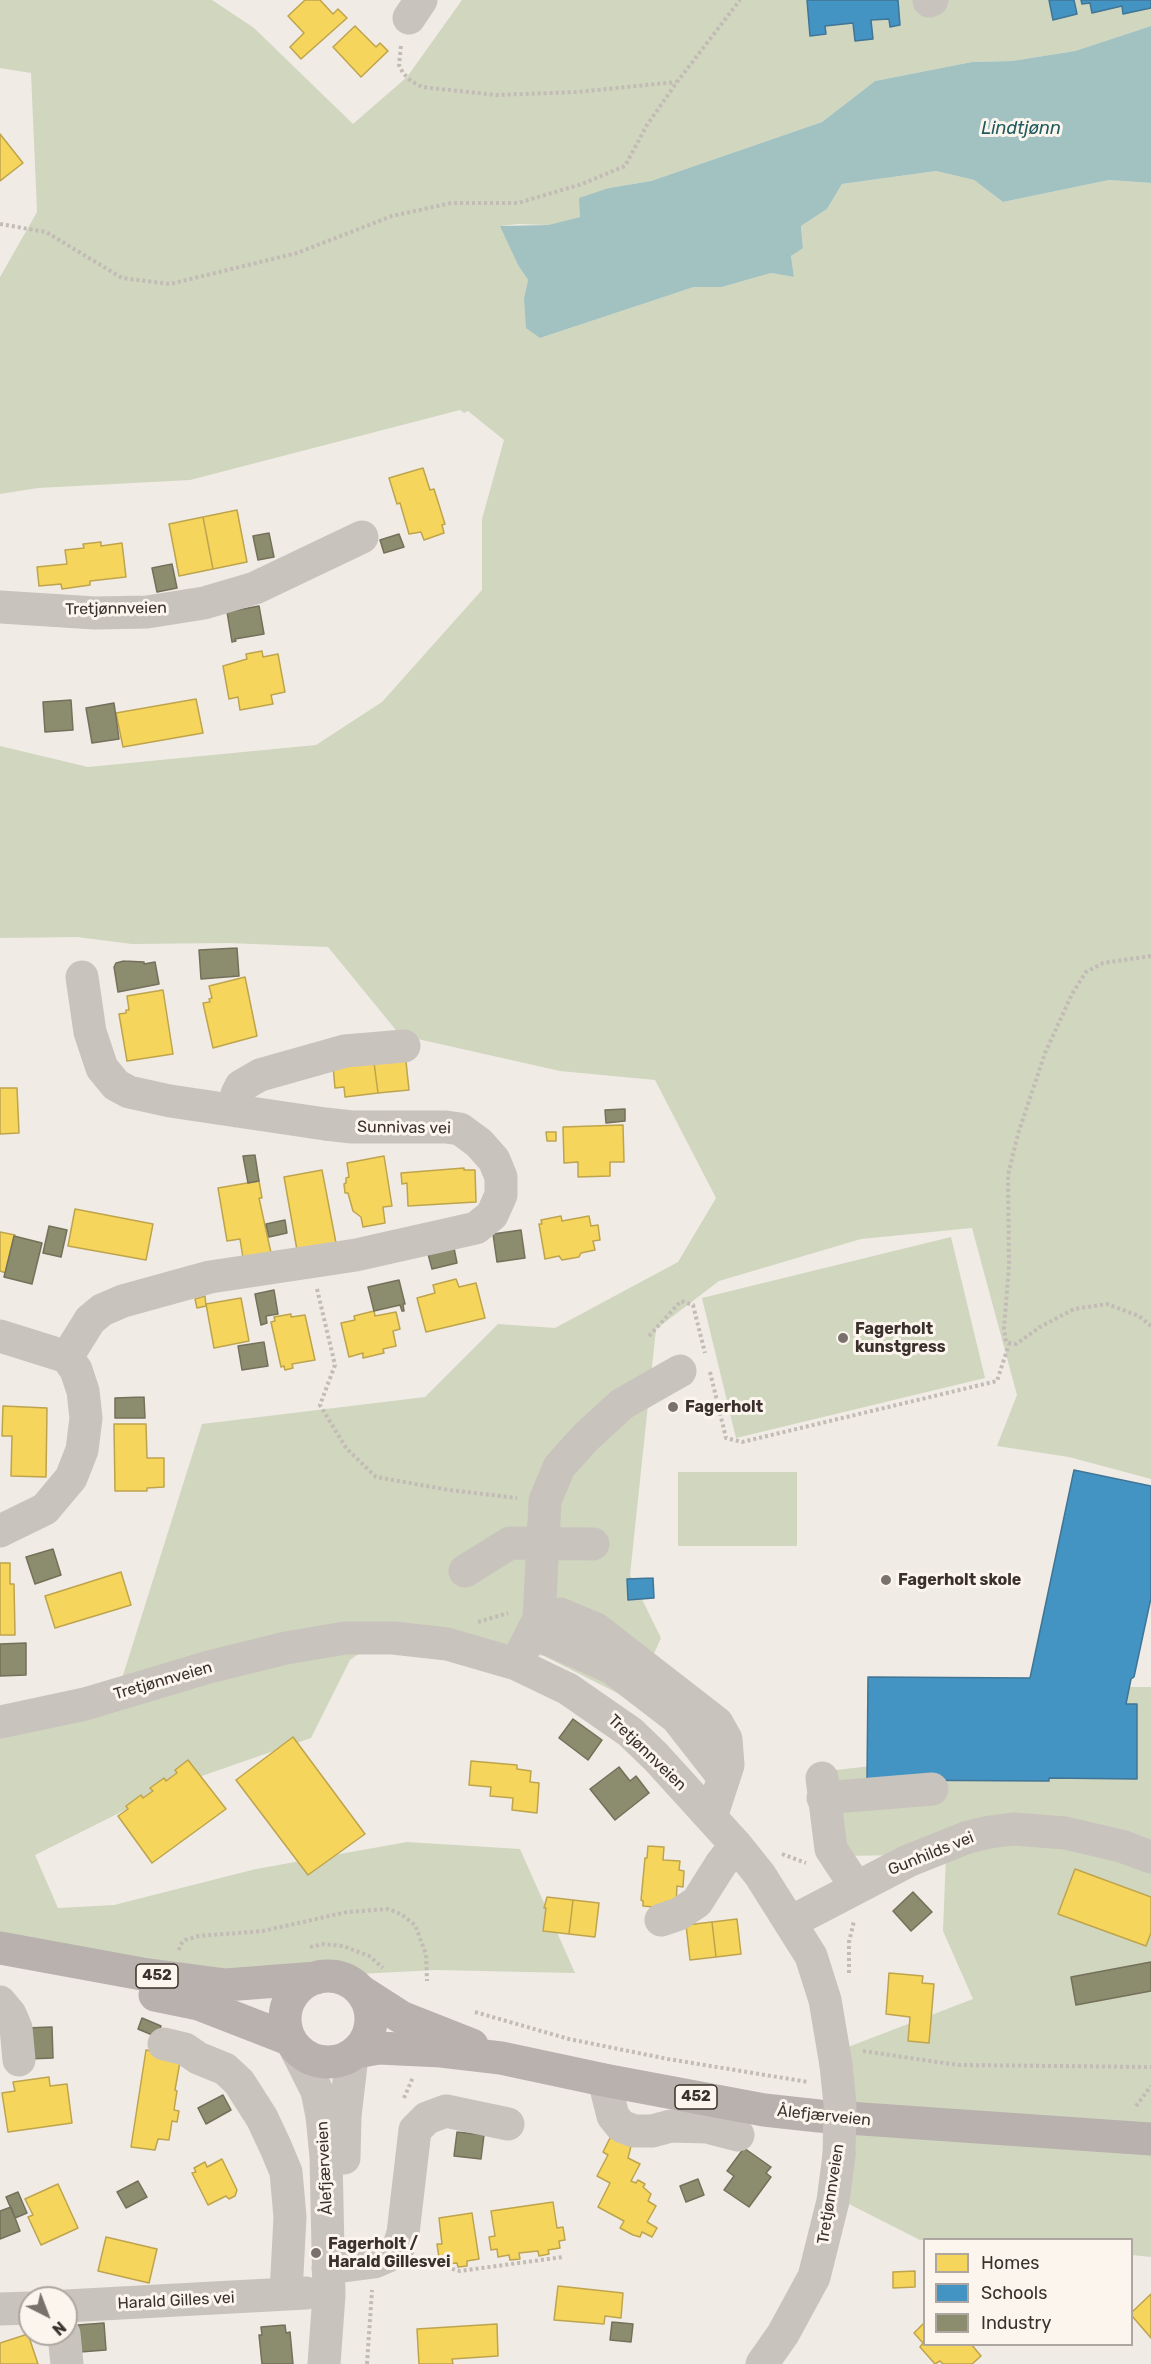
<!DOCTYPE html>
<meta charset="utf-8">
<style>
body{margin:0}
#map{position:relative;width:1151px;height:2364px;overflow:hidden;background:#f0ebe5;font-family:Rubik,sans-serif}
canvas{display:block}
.legend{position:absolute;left:923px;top:2238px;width:210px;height:108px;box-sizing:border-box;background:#fbf5ee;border:2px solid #aea6a0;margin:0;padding:8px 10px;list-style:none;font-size:18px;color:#3b302b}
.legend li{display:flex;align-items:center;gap:12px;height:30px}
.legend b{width:30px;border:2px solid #aea6a0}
.north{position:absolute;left:18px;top:2286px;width:60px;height:60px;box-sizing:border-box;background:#fbf5ee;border:2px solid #aea6a0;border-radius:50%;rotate:138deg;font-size:16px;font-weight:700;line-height:24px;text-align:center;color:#3b302b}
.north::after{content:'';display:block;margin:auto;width:21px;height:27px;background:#7a716c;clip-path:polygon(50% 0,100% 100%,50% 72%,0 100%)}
</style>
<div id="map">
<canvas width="1151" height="2364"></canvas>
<ul class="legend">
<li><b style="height:16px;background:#f6d55c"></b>Homes</li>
<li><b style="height:16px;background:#4393c3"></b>Schools</li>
<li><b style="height:16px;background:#8c8c6e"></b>Industry</li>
</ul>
<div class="north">N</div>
</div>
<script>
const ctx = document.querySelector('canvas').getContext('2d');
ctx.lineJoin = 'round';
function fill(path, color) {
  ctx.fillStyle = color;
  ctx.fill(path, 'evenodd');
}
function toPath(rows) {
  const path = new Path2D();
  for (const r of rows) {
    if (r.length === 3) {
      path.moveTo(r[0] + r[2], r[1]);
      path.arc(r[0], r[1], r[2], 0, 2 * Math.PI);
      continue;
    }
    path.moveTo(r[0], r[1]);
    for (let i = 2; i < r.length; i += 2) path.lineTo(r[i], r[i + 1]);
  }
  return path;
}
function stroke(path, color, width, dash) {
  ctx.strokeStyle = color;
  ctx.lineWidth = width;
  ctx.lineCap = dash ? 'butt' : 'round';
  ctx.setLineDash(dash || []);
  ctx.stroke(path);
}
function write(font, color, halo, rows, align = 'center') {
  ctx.font = font + ' Rubik,sans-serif';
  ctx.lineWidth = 6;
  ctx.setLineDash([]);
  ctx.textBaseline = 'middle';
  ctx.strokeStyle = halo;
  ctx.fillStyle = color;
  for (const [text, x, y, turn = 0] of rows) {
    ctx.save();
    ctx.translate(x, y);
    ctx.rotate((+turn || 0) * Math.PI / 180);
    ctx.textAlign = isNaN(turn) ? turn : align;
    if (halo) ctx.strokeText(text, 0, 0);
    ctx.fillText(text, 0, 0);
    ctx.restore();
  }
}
fill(toPath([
 [0,0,212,0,254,28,353,124,407,77,462,0,1151,0,1151,26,1075,51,1012,61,972,62,875,81,822,122,651,181,609,188,580,217,548,225,518,224,501,226,518,265,528,280,524,298,540,338,694,287,722,287,771,273,794,277,791,256,803,247,801,226,827,209,842,184,936,171,974,180,1003,202,1109,180,1151,183,1151,1479,1069,1457,997,1446,1017,1395,972,1228,861,1239,719,1281,656,1329,630,1575,661,1638,633,1701,544,1656,395,1628,350,1660,311,1738,173,1786,35,1855,58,1908,114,1905,256,1869,407,1842,520,1849,575,1973,435,1970,282,1978,0,1951,0,1720,119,1688,202,1424,425,1397,498,1324,555,1328,678,1262,716,1198,655,1080,560,1071,400,1035,328,947,228,943,132,944,77,937,0,938,0,746,88,767,316,745,382,702,482,590,482,519,504,440,468,411,464,413,460,410,190,480,38,488,0,494,0,277,37,212,31,73,0,68],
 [951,1237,985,1378,736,1438,702,1298],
 [678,1472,797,1472,797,1546,678,1546],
 [1082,1687,1151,1687,1151,2257,1132,2255,1132,2240,920,2240,845,2202,848,2047,973,1999,943,1931,946,1854,846,1856,836,1770,933,1759]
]), '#d1d6bf');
fill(toPath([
 [1151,26,1151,183,1109,180,1003,202,974,180,936,171,842,184,827,209,801,226,803,248,791,256,794,277,771,273,722,287,694,287,540,338,526,328,524,298,528,280,518,265,500,226,548,225,580,217,579,198,609,188,651,181,822,122,875,81,972,62,1012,61,1075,51]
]), '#a1c2c1');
const homes = toPath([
 [305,0,320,0,333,14,338,9,347,18,301,59,290,47,304,33,288,16,305,0],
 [355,26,376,47,380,43,388,51,361,77,333,47,355,26],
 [0,134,23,163,0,181,0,134],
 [423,468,430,490,434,489,445,524,442,525,444,533,424,540,421,532,409,534,400,503,397,504,389,478,423,468],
 [237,510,247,562,213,569,203,517,237,510],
 [203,517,213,569,179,576,169,524,203,517],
 [101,542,101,546,122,543,126,577,90,581,90,585,62,589,61,584,39,586,37,567,67,564,65,550,84,548,83,544,101,542],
 [262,651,263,657,278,654,285,692,271,695,273,704,240,710,238,697,229,699,223,666,247,659,246,654,262,651],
 [196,699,203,733,123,747,116,713,196,699],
 [245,977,257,1036,213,1048,203,1003,210,1002,209,999,212,998,209,986,245,977],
 [163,990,173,1054,127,1061,119,1014,126,1013,126,1010,129,1010,127,996,163,990],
 [405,1052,409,1090,378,1093,373,1055,405,1052],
 [373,1055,378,1093,345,1097,344,1087,335,1088,333,1066,373,1055],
 [0,1088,17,1088,19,1133,0,1134,0,1088],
 [623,1125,624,1162,610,1162,610,1176,578,1177,578,1162,564,1163,563,1127,623,1125],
 [546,1132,556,1132,556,1141,547,1141,546,1132],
 [384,1156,392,1206,383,1207,385,1223,363,1227,361,1217,353,1211,348,1193,345,1193,344,1184,346,1183,346,1178,349,1177,347,1163,384,1156],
 [464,1168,464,1170,475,1170,476,1202,408,1206,407,1183,402,1184,401,1173,464,1168],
 [322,1170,336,1243,297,1250,284,1177,322,1170],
 [259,1181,262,1198,259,1198,271,1253,243,1258,240,1239,227,1241,218,1188,259,1181],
 [75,1209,153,1224,146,1260,68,1246,75,1209],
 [561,1216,562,1221,589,1216,591,1226,598,1225,600,1240,593,1241,595,1250,581,1253,579,1257,562,1260,559,1256,545,1259,539,1224,542,1224,541,1220,561,1216],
 [0,1232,15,1235,6,1273,0,1271,0,1232],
 [456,1279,459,1287,476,1283,485,1318,426,1332,417,1298,435,1293,433,1285,456,1279],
 [205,1296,206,1306,197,1308,195,1299,205,1296],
 [241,1298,249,1341,214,1348,206,1304,241,1298],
 [374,1311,375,1316,396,1312,400,1329,393,1331,396,1346,383,1349,384,1353,363,1358,363,1353,349,1357,341,1323,355,1320,354,1316,374,1311],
 [291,1314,291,1317,305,1315,315,1360,292,1364,293,1368,285,1370,284,1366,281,1367,271,1322,275,1321,274,1317,291,1314],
 [3,1406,47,1408,46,1477,11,1476,12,1436,2,1436,3,1406],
 [114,1424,146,1424,147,1458,164,1458,164,1487,147,1488,147,1491,115,1491,114,1424],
 [0,1563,10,1563,10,1584,14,1584,15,1635,0,1635,0,1563],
 [121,1572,131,1605,55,1628,45,1596,121,1572],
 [293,1737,365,1834,308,1875,236,1780,293,1737],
 [188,1760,226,1809,152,1863,118,1816,128,1809,126,1806,141,1795,143,1798,153,1791,150,1788,164,1778,166,1781,177,1773,175,1770,188,1760],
 [471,1761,517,1765,517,1769,531,1771,530,1782,539,1783,537,1813,512,1810,513,1798,490,1796,491,1787,469,1785,471,1761],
 [648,1846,664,1847,663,1860,680,1861,679,1870,684,1871,683,1887,677,1886,676,1904,653,1907,643,1906,643,1901,641,1900,645,1858,647,1858,648,1846],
 [1075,1869,1151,1897,1151,1933,1146,1946,1058,1914,1075,1869],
 [547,1897,573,1900,569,1934,543,1931,546,1908,544,1908,547,1897],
 [573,1900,599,1903,595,1937,569,1934,573,1900],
 [737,1919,741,1954,716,1957,712,1922,737,1919],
 [712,1922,716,1957,690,1960,686,1925,712,1922],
 [889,1973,923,1976,922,1983,934,1984,929,2043,908,2041,910,2017,886,2014,889,1973],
 [146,2050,181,2056,175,2090,177,2091,174,2110,179,2111,177,2122,172,2121,169,2140,158,2139,155,2150,131,2147,146,2050],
 [49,2077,50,2086,67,2084,72,2123,8,2132,2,2093,15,2091,13,2082,49,2077],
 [613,2132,632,2142,628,2158,640,2164,631,2181,636,2183,638,2180,645,2184,643,2187,651,2194,648,2201,656,2206,647,2222,657,2228,652,2237,642,2232,640,2237,633,2235,620,2228,624,2221,598,2207,610,2183,597,2176,608,2155,603,2152,613,2132],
 [222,2159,237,2190,235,2196,229,2199,226,2196,208,2205,192,2173,196,2172,194,2168,205,2162,207,2167,222,2159],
 [58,2184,78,2228,41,2245,28,2217,33,2215,25,2199,58,2184],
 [553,2202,557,2228,563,2227,565,2240,559,2241,560,2248,548,2250,549,2254,539,2256,538,2251,519,2253,520,2259,510,2260,509,2255,498,2257,497,2249,491,2250,489,2237,495,2236,491,2211,553,2202],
 [472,2213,479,2259,467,2261,467,2266,458,2267,457,2263,445,2264,444,2257,439,2258,437,2244,442,2244,439,2218,472,2213],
 [106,2237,157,2249,149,2283,98,2271,106,2237],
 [915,2271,915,2287,893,2288,893,2272,915,2271],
 [558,2286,623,2293,621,2318,605,2316,604,2324,554,2320,558,2286],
 [1151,2294,1151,2338,1132,2316,1132,2312,1151,2294],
 [924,2323,924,2344,971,2344,981,2356,972,2364,943,2364,940,2361,935,2364,920,2347,923,2343,914,2333,924,2323],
 [497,2324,498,2356,452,2359,453,2364,419,2364,417,2329,497,2324],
 [28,2334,38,2364,0,2364,0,2343,28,2334]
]);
fill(homes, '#f6d55c');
stroke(homes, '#bea44d', 1.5);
const schools = toPath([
 [807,0,898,0,900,25,890,27,889,19,871,20,873,39,855,41,853,23,825,26,826,34,810,36,807,0],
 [1049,0,1074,0,1077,14,1053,20,1049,0],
 [1081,0,1151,0,1151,8,1123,14,1122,6,1092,13,1090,3,1082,4,1081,0],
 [1074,1470,1151,1486,1151,1598,1134,1677,1131,1679,1126,1704,1137,1704,1137,1779,1049,1778,1049,1781,867,1780,868,1677,1030,1678,1074,1470],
 [653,1578,654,1598,628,1600,627,1579,653,1578]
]);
fill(schools, '#4393c3');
stroke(schools, '#417595', 1.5);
const industry = toPath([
 [269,533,274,557,258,560,253,536,269,533],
 [399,534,404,547,384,553,380,540,399,534],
 [172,564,177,588,157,592,152,568,172,564],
 [259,606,264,634,235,639,236,641,232,642,227,612,259,606],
 [71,700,73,730,45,732,43,702,71,700],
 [114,703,119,739,92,743,86,708,114,703],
 [237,948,239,976,201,979,199,950,237,948],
 [124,961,144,962,144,964,155,962,159,984,118,992,114,967,116,963,124,961],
 [625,1109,625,1121,606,1123,605,1110,625,1109],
 [255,1155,259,1181,248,1183,243,1156,255,1155],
 [285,1220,287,1233,269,1237,266,1224,285,1220],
 [49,1226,67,1230,61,1257,43,1253,49,1226],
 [521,1230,525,1258,497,1262,493,1234,521,1230],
 [14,1236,42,1243,32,1284,4,1277,14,1236],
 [454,1248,457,1263,432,1269,428,1254,454,1248],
 [399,1280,405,1304,403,1304,404,1311,402,1311,400,1305,374,1311,368,1287,399,1280],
 [274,1290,278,1314,266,1316,267,1323,261,1325,255,1294,274,1290],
 [264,1342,268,1366,242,1370,238,1346,264,1342],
 [144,1397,145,1418,115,1418,115,1398,144,1397],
 [53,1549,61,1575,35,1584,26,1557,53,1549],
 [26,1643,26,1675,0,1676,0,1644,26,1643],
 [573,1719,602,1740,588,1760,559,1738,573,1719],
 [619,1767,630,1781,636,1776,649,1793,615,1820,590,1789,619,1767],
 [913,1892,932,1912,911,1931,893,1911,913,1892],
 [1151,1962,1151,1991,1076,2005,1071,1977,1151,1962],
 [142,2018,161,2026,157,2037,138,2029,142,2018],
 [52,2027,53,2058,27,2059,26,2028,52,2027],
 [223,2095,231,2110,206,2124,198,2108,223,2095],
 [457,2132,484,2135,481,2159,454,2156,457,2132],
 [744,2148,771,2167,766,2173,771,2177,749,2207,724,2190,734,2176,727,2171,744,2148],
 [698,2179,704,2195,686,2202,680,2186,698,2179],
 [138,2181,147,2197,126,2208,117,2192,138,2181],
 [18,2192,27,2213,15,2218,6,2197,18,2192],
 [11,2207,20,2231,0,2239,0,2211,11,2207],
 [612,2322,633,2324,631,2342,610,2340,612,2322],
 [104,2323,106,2350,80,2352,78,2325,104,2323],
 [285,2325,286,2333,290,2332,293,2364,262,2364,259,2335,262,2335,261,2327,285,2325]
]);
fill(industry, '#8c8c6e');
stroke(industry, '#74705a', 1.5);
stroke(toPath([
 [401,46,399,65,403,73,411,81,422,87,496,95,577,92,676,82],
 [0,224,46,232,122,278,170,284,297,253,392,216,451,203,518,203,582,184,625,166,647,125,677,82,740,0],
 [1151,956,1103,963,1086,972,1072,994,1045,1053,1018,1134,1008,1175,1009,1266,1004,1329,1006,1342,1016,1344,1040,1327,1074,1309,1107,1304,1139,1316,1151,1326],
 [317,1289,335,1365,320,1405,346,1448,376,1477,449,1490,517,1498],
 [649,1336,681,1301,693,1305,705,1353],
 [710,1372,726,1438,742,1442,997,1381,1009,1344],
 [478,1622,508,1613],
 [782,1854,806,1863],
 [310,1947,324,1944,343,1946,369,1956,383,1968],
 [179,1950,180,1945,185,1940,199,1936,263,1931,347,1912,388,1909,401,1914,415,1925,426,1954,427,1981],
 [849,1973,849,1942,854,1921],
 [475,2012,569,2039,668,2059,808,2082],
 [863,2051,958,2065,1151,2067],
 [404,2098,413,2077],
 [1136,2106,1151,2086],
 [423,2261,460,2271,563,2257],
 [367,2364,372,2290]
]), '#c2bbb6', 4, [3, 3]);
stroke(toPath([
 [929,1,932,0],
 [409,18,421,0],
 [0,607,95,613,147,612,204,603,255,588,362,537],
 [236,1111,237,1094,241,1086,260,1075,345,1051,404,1046],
 [0,1336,67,1357,76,1370,83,1391,86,1418,82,1450,71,1478,45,1509,0,1531],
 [67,1357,90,1320,102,1310,123,1301,210,1277,356,1255,476,1228,492,1215,501,1195,501,1177,494,1160,479,1143,460,1129,446,1127,352,1127,325,1124,170,1101,129,1092,116,1085,102,1068,90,1032,82,977],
 [465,1571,510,1543,593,1544],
 [539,1619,545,1501,559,1467,585,1438,622,1404,680,1371],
 [532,1632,612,1668,677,1718,724,1778],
 [516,1664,539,1619,560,1614,596,1629,717,1723,726,1739,728,1765,711,1817],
 [0,1722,85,1704,209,1667,286,1648,345,1638,393,1638,447,1644,516,1664,568,1689,630,1732,656,1757,736,1845,760,1875,811,1956,825,2000,836,2065],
 [822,1778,831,1849,856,1887],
 [823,1798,932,1789],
 [661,1920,679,1914,697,1902,721,1864,736,1845],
 [791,1922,908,1861,968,1837,990,1832,1014,1829,1065,1833,1121,1846,1151,1857],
 [0,2002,10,2014,16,2028,19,2060],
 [164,2044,185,2049,198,2058,225,2069,239,2082,262,2118,276,2148,286,2172,290,2217,286,2293],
 [296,2049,317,2091,322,2116,326,2157,329,2295,324,2364],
 [604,2080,613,2116,621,2126,634,2131,652,2131,671,2126,707,2127,738,2135],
 [344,2158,345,2116,352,2056],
 [328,2268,374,2262,397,2252,403,2233,415,2130,427,2118,446,2111,508,2124],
 [66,2306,306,2293],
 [0,2309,30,2308],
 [64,2334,67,2364],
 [762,2364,783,2334,814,2277,833,2201,839,2155]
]), '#c9c3be', 33);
stroke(toPath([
 [0,1948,142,1974,226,1985,316,1978],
 [328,2019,43],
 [362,1992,401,2017,472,2045],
 [155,1995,199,2004,289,2039],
 [356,2052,379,2048,441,2051,501,2058,604,2080,764,2110,819,2116,1151,2139]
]), '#b8b1ad', 33);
stroke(toPath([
 [836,2065,840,2104,839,2155]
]), '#c9c3be', 33);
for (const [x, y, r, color] of [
 [843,1338,6,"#7a716c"],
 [673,1407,6,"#7a716c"],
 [886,1580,6,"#7a716c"],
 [316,2253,6,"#7a716c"]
]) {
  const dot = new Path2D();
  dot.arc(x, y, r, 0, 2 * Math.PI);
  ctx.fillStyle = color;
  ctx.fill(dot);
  stroke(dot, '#fbf5ee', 2);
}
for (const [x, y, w] of [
 [157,1976,42],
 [696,2097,42]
]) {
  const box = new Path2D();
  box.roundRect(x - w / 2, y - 12, w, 24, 4.5);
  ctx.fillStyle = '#fbf5ee';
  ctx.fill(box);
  stroke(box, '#3b302b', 1.5);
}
write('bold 15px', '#3b302b', null, [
 ["452",157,1976],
 ["452",696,2097]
]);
write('16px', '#3b302b', '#fbf5ee', [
 ["Tretjønnveien",116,609,-1],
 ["Sunnivas vei",404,1128,1],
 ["Tretjønnveien",163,1681,-16],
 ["Tretjønnveien",647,1753,44],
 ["Gunhilds vei",931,1854,-22],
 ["Ålefjærveien",824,2116,6],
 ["Ålefjærveien",325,2168,-93],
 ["Tretjønnveien",831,2194,-81],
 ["Harald Gilles vei",176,2301,-3]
]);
write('bold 16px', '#3b302b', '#fbf5ee', [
 ["Fagerholt",855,1329],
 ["kunstgress",855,1347],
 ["Fagerholt",685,1407],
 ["Fagerholt skole",898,1580],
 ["Fagerholt /",328,2244],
 ["Harald Gillesvei",328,2262]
], 'left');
write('italic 18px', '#1f5a5e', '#fbf5ee', [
 ["Lindtjønn",1021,129]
]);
</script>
